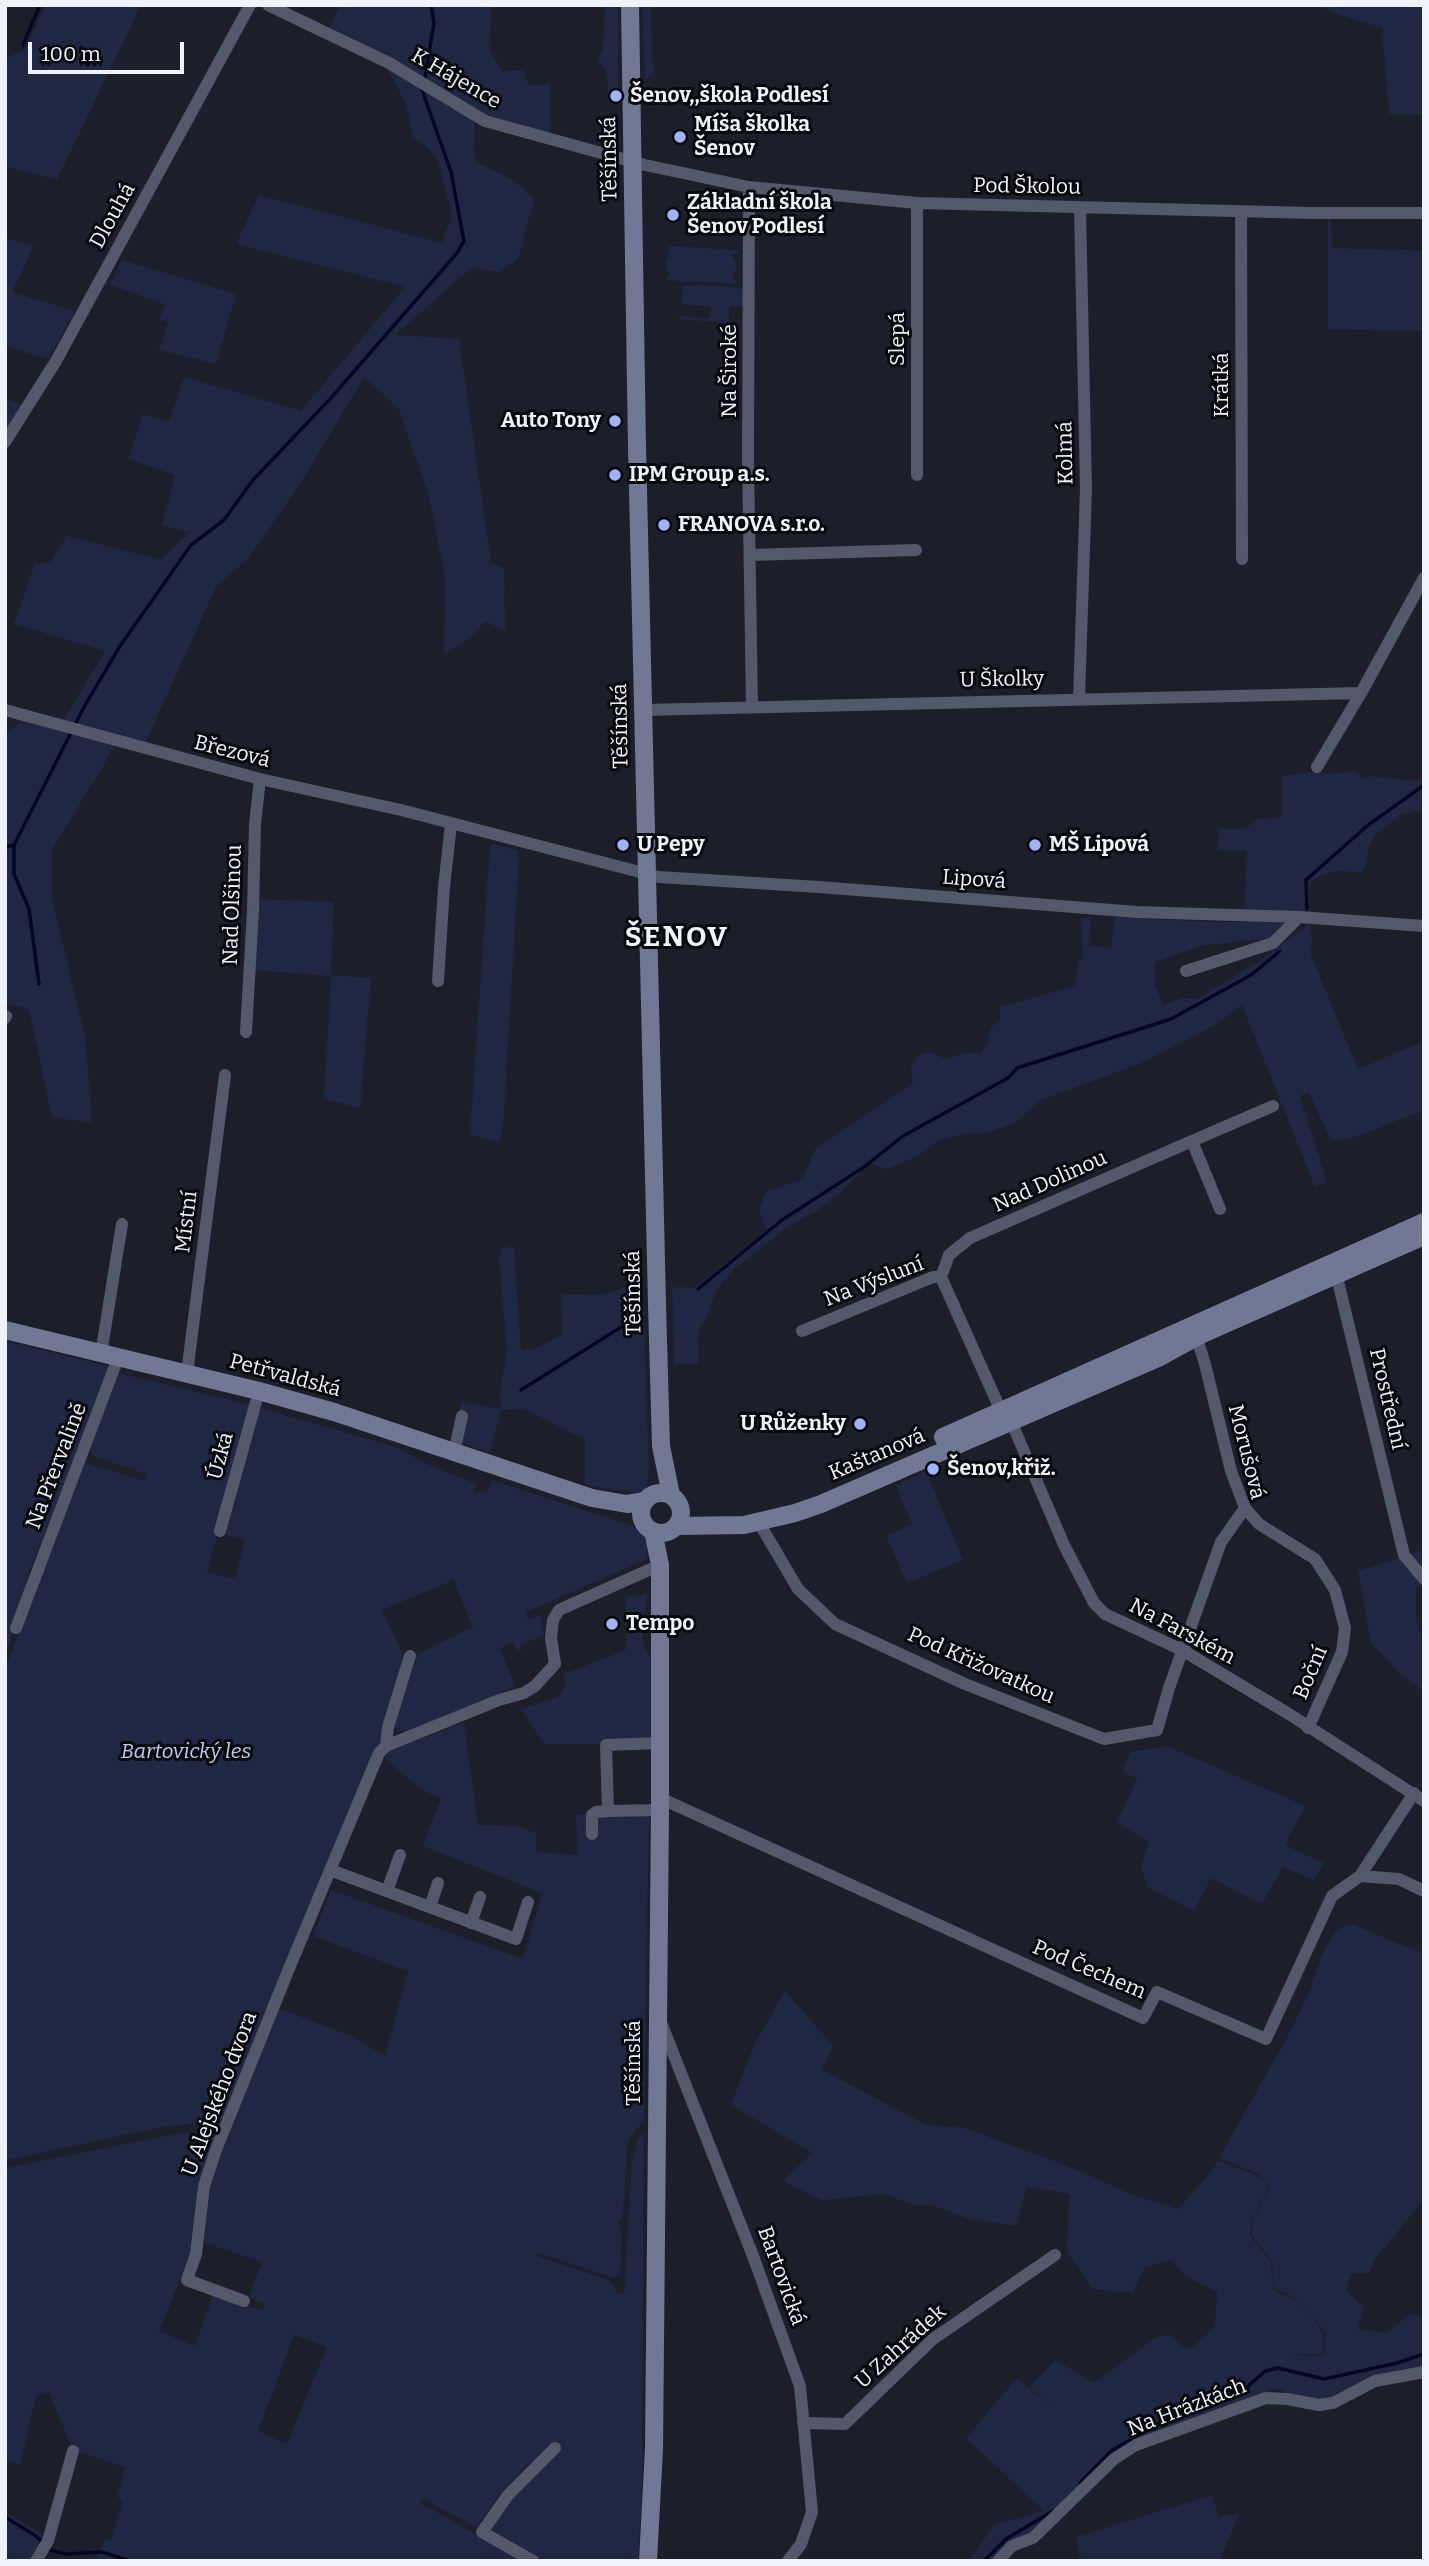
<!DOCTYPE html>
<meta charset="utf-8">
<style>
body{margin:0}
#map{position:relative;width:1429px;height:2566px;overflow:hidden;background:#1c1f29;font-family:Bitter,serif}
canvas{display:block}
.frame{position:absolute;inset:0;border:7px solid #f0f3fa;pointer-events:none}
.scale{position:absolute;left:28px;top:42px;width:156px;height:32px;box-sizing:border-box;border:4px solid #f0f3fa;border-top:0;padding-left:9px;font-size:21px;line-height:24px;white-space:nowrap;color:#f0f3fa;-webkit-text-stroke:5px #08090d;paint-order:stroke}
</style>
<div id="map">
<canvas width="1429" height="2566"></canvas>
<div class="frame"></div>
<div class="scale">100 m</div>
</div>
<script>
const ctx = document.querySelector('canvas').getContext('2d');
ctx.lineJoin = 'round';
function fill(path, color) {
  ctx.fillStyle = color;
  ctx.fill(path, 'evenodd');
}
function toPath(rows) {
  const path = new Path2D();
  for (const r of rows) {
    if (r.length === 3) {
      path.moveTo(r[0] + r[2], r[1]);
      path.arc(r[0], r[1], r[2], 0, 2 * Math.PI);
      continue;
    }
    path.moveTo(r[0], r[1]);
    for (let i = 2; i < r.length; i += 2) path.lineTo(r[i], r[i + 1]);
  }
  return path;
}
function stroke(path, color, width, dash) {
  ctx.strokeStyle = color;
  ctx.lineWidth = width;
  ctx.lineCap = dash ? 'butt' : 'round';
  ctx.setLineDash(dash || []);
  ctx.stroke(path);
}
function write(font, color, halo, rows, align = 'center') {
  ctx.font = font + ' Bitter,serif';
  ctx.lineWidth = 6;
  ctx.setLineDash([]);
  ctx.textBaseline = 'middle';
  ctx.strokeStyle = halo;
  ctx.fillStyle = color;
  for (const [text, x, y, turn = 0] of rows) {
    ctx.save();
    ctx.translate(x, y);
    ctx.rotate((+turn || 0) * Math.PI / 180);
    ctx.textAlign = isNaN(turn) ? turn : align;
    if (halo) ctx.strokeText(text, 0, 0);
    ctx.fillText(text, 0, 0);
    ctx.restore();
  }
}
fill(toPath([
 [46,5,141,5,57,180,5,166,5,60,6,58,25,50],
 [340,5,492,5,489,49,502,71,524,70,528,85,550,85,551,134,489,119,373,50,330,27],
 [605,5,618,5,618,91,612,91,612,96,608,95,607,73,598,59,603,50],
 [642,5,651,5,652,60,655,71,645,81],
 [1321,5,1424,5,1424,115,1389,114,1382,28,1331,12],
 [386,67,474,121,475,161,516,182,534,199,518,259,499,272,471,268,395,335,459,339,491,563,504,568,505,631,485,621,471,637,444,655,445,577,429,496,399,409,364,377,305,476,249,558,216,587,144,746,63,721,105,651,14,624,35,563,49,563,67,536,161,560,189,532,162,525,175,475,128,459,143,414,169,422,184,377,301,411,405,287,236,244,259,195,442,243,452,215,438,160,426,146,413,138,406,103],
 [1328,216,1331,216,1332,248,1424,251,1424,331,1328,329],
 [5,238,34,246,12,292,75,311,48,359,5,346],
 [669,246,738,250,738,254,732,254,737,267,731,279,736,280,736,284,667,280,667,276,670,276,665,262,671,251,669,250],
 [122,260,236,294,216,364,159,350,168,322,159,320,165,304,110,285],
 [704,285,746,288,746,307,729,306,729,323,679,319,679,316,710,319,711,307,681,304,683,286],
 [5,399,23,405,5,434],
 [24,718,117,743,52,850,52,900,85,1036,92,1123,52,1117,29,1009,5,1004,5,736],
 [1353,770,1364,779,1374,776,1413,781,1424,778,1424,812,1414,811,1399,816,1377,833,1369,845,1366,865,1362,872,1336,871,1324,874,1310,882,1309,898,1311,916,1244,912,1247,851,1217,850,1219,829,1245,829,1258,819,1277,818,1282,814,1282,776,1315,772,1335,774],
 [490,844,518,850,519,857,504,1113,501,1137,498,1142,470,1134],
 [257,899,334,902,331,975,371,978,360,1108,324,1099,331,976,253,970],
 [1115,917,1208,922,1289,922,1277,935,1268,938,1200,946,1155,962,1155,985,1163,1005,1182,998,1197,999,1263,959,1309,925,1312,935,1311,955,1358,1069,1424,1041,1424,1110,1355,1137,1336,1140,1331,1138,1327,1132,1309,1093,1303,1094,1300,1097,1327,1182,1315,1187,1242,1005,1217,1024,1139,1064,1041,1100,1016,1122,987,1133,964,1134,939,1140,916,1157,886,1169,869,1163,841,1192,815,1212,790,1225,733,1270,716,1290,707,1317,699,1328,698,1364,674,1364,672,1287,694,1288,766,1231,759,1209,766,1192,803,1179,815,1149,913,1083,911,1065,918,1056,928,1052,946,1059,968,1052,980,1055,988,1043,991,1028,1000,1018,1000,1007,1075,986,1078,961,1083,959,1081,918,1091,918,1089,946,1111,948],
 [502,1247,514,1248,521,1350,533,1350,562,1335,561,1294,602,1295,643,1281,649,1472,646,1488,642,1493,594,1487,585,1483,585,1440,524,1409,501,1410,490,1453,453,1439,459,1423,461,1402,501,1409,500,1391,507,1351,499,1258],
 [5,1341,111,1367,83,1443,26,1578,25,1584,29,1588,5,1655],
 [117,1373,251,1405,207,1573,235,1578,245,1540,223,1534,257,1407,399,1448,422,1462,476,1484,474,1493,486,1492,492,1480,633,1526,641,1532,647,1545,647,1559,526,1612,528,1620,542,1615,540,1621,544,1635,521,1645,522,1649,517,1651,513,1642,500,1648,515,1686,408,1732,397,1730,394,1725,418,1654,473,1627,453,1580,382,1610,402,1653,402,1673,386,1746,274,2007,352,2036,385,2056,408,1971,313,1936,331,1890,523,1959,542,1893,423,1846,441,1798,424,1791,384,1758,388,1751,464,1723,478,1825,517,1826,536,1833,536,1852,577,1855,576,1815,649,1809,644,2122,635,2130,627,2144,623,2217,619,2222,622,2236,620,2273,614,2278,538,2253,536,2256,608,2280,614,2286,616,2293,624,2294,632,2160,638,2139,644,2132,642,2494,638,2561,542,2561,495,2536,492,2530,495,2518,536,2468,528,2463,503,2490,476,2527,422,2498,420,2503,524,2561,96,2561,105,2539,111,2540,123,2500,117,2497,125,2467,73,2450,49,2392,36,2395,20,2465,5,2460,5,2168,171,2135,219,2129,194,2246,159,2331,195,2346,213,2295,262,2310,265,2304,249,2297,262,2262,203,2242,207,2212,207,2193,234,2121,230,2119,158,2128,7,2160,5,2165,5,1670,82,1462,145,1481,147,1474,93,1456,89,1446],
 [294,2335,327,2347,287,2444,258,2431],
 [926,1471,963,1560,907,1583,886,1536,912,1524,896,1486],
 [1424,1550,1424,1586,1416,1587,1416,1622,1424,1645,1424,1691,1401,1675,1371,1643,1358,1571],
 [648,1594,644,1613,643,1643,650,1658,650,1744,544,1744,522,1711,523,1708,559,1697,565,1686,564,1674,626,1650,626,1597],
 [1167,1746,1305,1806,1285,1845,1324,1863,1314,1880,1283,1867,1262,1904,1211,1878,1194,1911,1147,1887,1141,1865,1149,1842,1117,1822,1137,1779,1123,1771,1130,1752],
 [1349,1925,1354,1925,1424,1954,1424,2199,1376,2258,1369,2273,1351,2273,1346,2290,1363,2307,1358,2329,1387,2333,1409,2314,1424,2318,1424,2369,1331,2401,1288,2398,1283,2389,1269,2389,1266,2397,1136,2443,1032,2537,996,2561,969,2561,995,2524,1044,2511,966,2438,1017,2378,1056,2413,1030,2387,1055,2360,1094,2383,1155,2338,1169,2334,1184,2348,1193,2347,1215,2326,1217,2292,1187,2277,1171,2260,1145,2267,1132,2293,1093,2289,1067,2252,1069,2194,1027,2187,1016,2226,969,2219,933,2205,914,2205,885,2194,822,2200,783,2181,812,2153,731,2105,755,2043,785,1991,833,2045,822,2070,927,2125,965,2128,1075,2169,1133,2195,1178,2209,1212,2171,1218,2160,1255,2175,1269,2185,1251,2222,1250,2236,1271,2262,1271,2273,1275,2290,1278,2293,1289,2296,1314,2317,1324,2336,1322,2354,1284,2355,1323,2356,1326,2335,1315,2317,1290,2295,1276,2289,1272,2274,1273,2261,1252,2236,1252,2223,1270,2185,1256,2173,1219,2158,1289,2034,1310,1990,1321,1956,1334,1934,1341,1927],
 [1212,2495,1219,2516,1239,2514,1220,2561,1079,2561,1076,2537],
 [5,2512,39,2532,46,2539,31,2561,5,2561]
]), '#202743');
stroke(toPath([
 [23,45,40,5],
 [425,78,434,23,431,5],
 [14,846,14,874,29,909,39,984],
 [5,847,14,845,84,707,120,646,191,545,224,520,253,480,330,399,457,253,464,241,451,172,421,87],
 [1307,909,1306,880,1367,826,1424,785],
 [698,1289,782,1220,864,1167,903,1136,1008,1078,1017,1068,1171,1019,1251,975,1280,951],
 [521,1390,626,1324],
 [1080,2483,1111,2451,1152,2427,1244,2390,1265,2371,1278,2368,1324,2379,1397,2363,1424,2354],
 [5,2517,36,2536,43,2543],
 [50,2550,66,2554,102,2552,130,2561],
 [984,2561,1006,2539,1053,2511]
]), '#040625', 3.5);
stroke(toPath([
 [268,5,389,63,485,121,645,165,749,187,917,203,1312,213,1424,213],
 [749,187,748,459,752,707],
 [917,203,917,475],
 [1241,211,1242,559],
 [5,442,56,361,250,5],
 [750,555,916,550],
 [1079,698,1086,489,1080,208],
 [5,710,260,779,401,810,659,877,819,887,1137,912,1299,917,1424,926],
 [644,710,1361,693,1424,578],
 [1317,767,1361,693],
 [1186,971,1273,943,1299,917],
 [438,981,444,887,451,824],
 [5,1018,6,1016],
 [246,1032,253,910,255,824,260,779],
 [1220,1209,1192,1141,1273,1106],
 [1335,1269,1404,1555,1424,1579],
 [941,1277,949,1255,970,1238,1192,1141],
 [802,1331,933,1277,941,1277,1001,1411,1011,1421,1064,1545,1094,1603,1105,1614,1182,1650,1289,1714,1424,1801],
 [101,1354,122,1224],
 [187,1373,225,1075],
 [454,1453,462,1416],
 [1245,1508,1259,1524,1315,1559,1335,1590,1345,1628,1342,1652,1308,1728],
 [758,1521,798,1589,835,1624,965,1684,1104,1739,1157,1730,1169,1688,1221,1542,1245,1508,1231,1471,1205,1364,1194,1329],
 [220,1531,259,1391],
 [16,1628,118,1358],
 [660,1743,606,1745,608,1811,660,1810],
 [386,1746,388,1727,410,1656],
 [660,1798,1143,2018,1157,1992,1266,2039,1332,1896,1360,1876,1414,1793],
 [592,1834,592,1815,596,1812,608,1811],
 [330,1870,516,1939,528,1902],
 [1360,1876,1399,1879,1424,1891],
 [387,1891,400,1855],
 [430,1907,438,1883],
 [471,1923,480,1897],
 [660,2020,753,2256,800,2386,812,2512,801,2544,788,2561],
 [244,2301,187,2280,196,2254,204,2186,216,2150,288,1971,379,1753,386,1746,499,1700,524,1693,535,1686,555,1664,551,1638,553,1620,559,1610,660,1565],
 [803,2423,845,2424,933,2339,1055,2255],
 [36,2561,48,2541,73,2451],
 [533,2561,482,2532,508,2495,555,2448],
 [998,2561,1012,2546,1033,2538,1114,2459,1136,2445,1266,2398,1287,2399,1319,2405,1333,2403,1375,2381,1424,2372]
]), '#53586a', 12);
stroke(toPath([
 [630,5,637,447,657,1304,661,1446,671,1495],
 [5,1330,259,1391,334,1412,592,1498,627,1504,645,1501],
 [943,1437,1424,1222],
 [661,1513,20],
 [677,1526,744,1525,795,1513,821,1504,1158,1358,1198,1336,1424,1236],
 [648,2561,654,2449,660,1810,660,1565,653,1531]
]), '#717894', 18);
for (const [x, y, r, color] of [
 [616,96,7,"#a0b3fd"],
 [680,137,7,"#a0b3fd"],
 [673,215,7,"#a0b3fd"],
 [615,421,7,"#a0b3fd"],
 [615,475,7,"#a0b3fd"],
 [664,525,7,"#a0b3fd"],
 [623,845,7,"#a0b3fd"],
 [1035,845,7,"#a0b3fd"],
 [860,1424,7,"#a0b3fd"],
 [933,1469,7,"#a0b3fd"],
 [612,1624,7,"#a0b3fd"]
]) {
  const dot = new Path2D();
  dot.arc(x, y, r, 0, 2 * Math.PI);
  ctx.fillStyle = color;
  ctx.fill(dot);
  stroke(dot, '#08090d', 2.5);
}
write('21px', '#f0f3fa', '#08090d', [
 ["K Hájence",456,79,30],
 ["Těšínská",610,159,-91],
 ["Pod Školou",1027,187,1],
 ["Dlouhá",113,216,-61],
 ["Slepá",898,339,-90],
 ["Na Široké",730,371,-90],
 ["Krátká",1222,385,-90],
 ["Kolmá",1066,453,-91],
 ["U Školky",1002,680,-1],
 ["Těšínská",621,726,-91],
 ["Březová",232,752,14],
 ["Lipová",974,880,4],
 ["Nad Olšinou",233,905,-88],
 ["Nad Dolinou",1050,1182,-24],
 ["Místní",187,1222,-83],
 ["Na Výsluní",874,1282,-21],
 ["Těšínská",634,1293,-91],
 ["Petřvaldská",285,1376,15],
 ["Prostřední",1387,1399,77],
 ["Morušová",1246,1452,76],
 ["Kaštanová",877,1455,-23],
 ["Úzká",221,1456,-75],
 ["Na Přervalině",57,1466,-69],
 ["Na Farském",1182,1632,28],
 ["Pod Křižovatkou",981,1666,24],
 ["Boční",1311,1673,-67],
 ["Pod Čechem",1089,1970,23],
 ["Těšínská",634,2063,-90],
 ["U Alejského dvora",220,2094,-69],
 ["Bartovická",781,2276,70],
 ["U Zahrádek",901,2347,-42],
 ["Na Hrázkách",1187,2408,-21]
]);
write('bold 21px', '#f0f3fa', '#08090d', [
 ["Šenov,,škola Podlesí",630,96],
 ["Míša školka",694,125],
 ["Šenov",694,149],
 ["Základní škola",687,203],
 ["Šenov Podlesí",687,227],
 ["Auto Tony",601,421,"right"],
 ["IPM Group a.s.",629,475],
 ["FRANOVA s.r.o.",678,525],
 ["U Pepy",637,845],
 ["MŠ Lipová",1049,845],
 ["U Růženky",846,1424,"right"],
 ["Šenov,křiž.",947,1469],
 ["Tempo",626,1624]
], 'left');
write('italic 21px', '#c0cbf3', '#08090d', [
 ["Bartovický les",186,1752]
]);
ctx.letterSpacing = '2px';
write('bold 28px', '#f0f3fa', '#08090d', [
 ["ŠENOV",677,938]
]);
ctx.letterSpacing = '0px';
</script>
